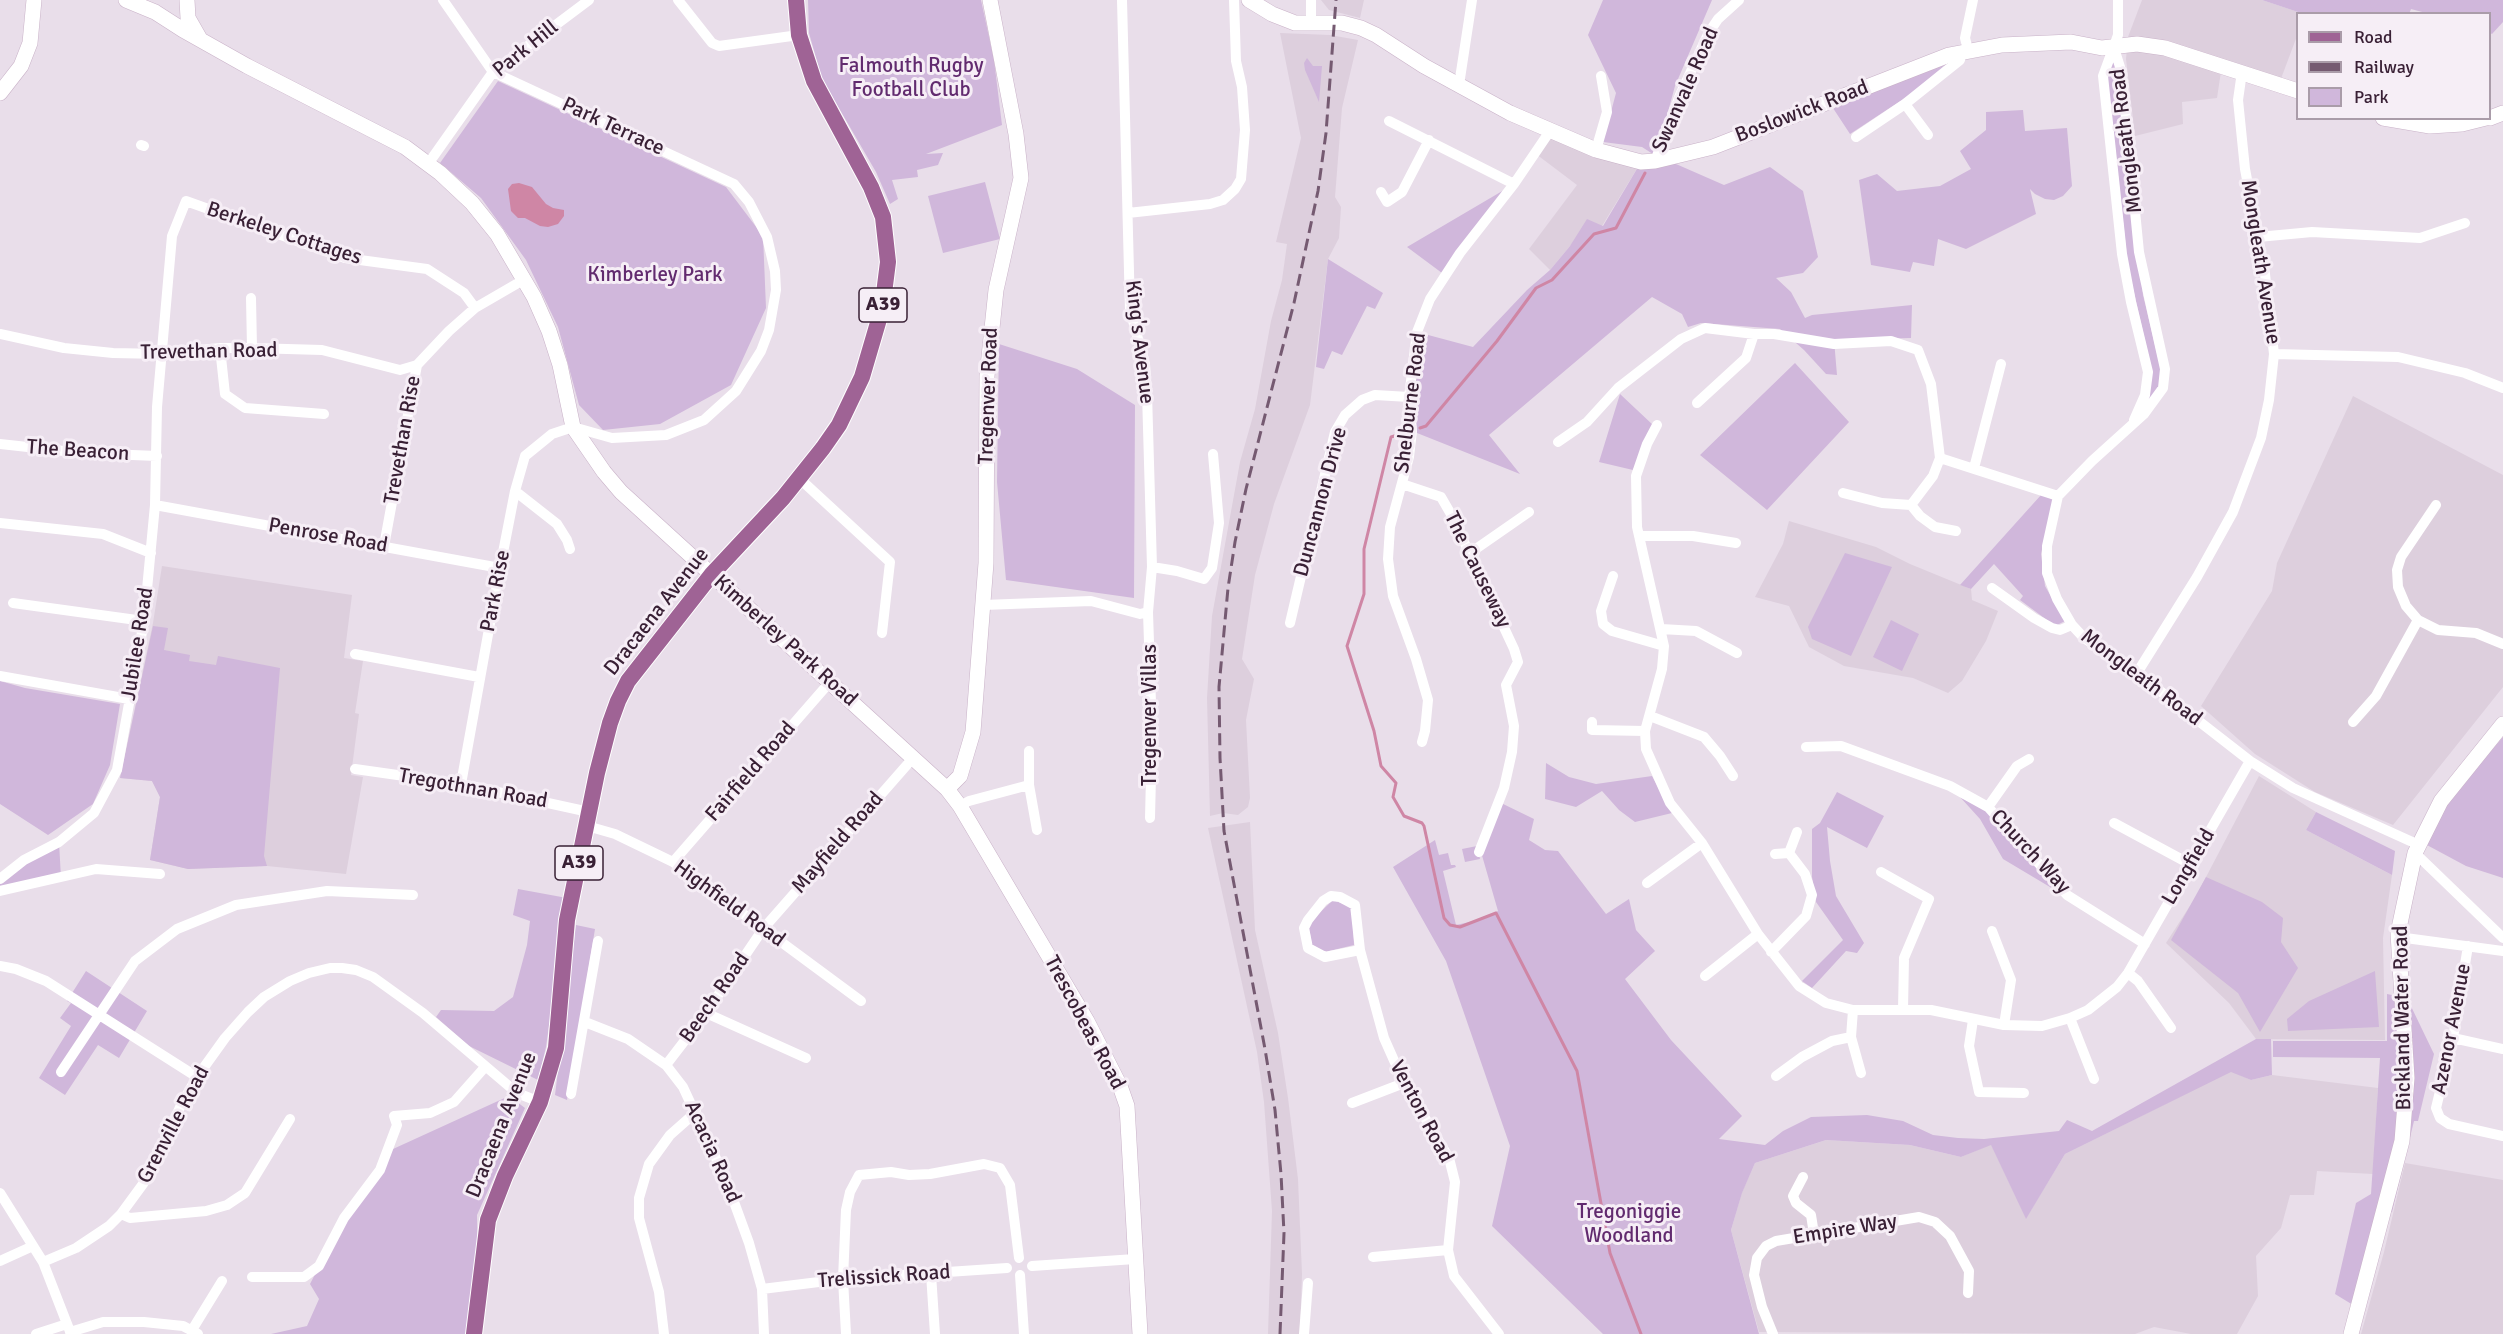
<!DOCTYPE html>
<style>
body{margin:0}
#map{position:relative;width:2503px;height:1334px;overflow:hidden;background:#e9deea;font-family:Signika,sans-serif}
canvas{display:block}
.legend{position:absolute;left:2296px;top:12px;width:195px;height:108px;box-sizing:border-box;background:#f6eef6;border:2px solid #aa9ca9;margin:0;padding:8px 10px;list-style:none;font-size:18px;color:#392035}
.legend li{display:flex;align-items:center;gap:12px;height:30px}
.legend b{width:30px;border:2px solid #aa9ca9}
</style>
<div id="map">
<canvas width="2503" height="1334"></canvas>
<ul class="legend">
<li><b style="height:8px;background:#9f6395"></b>Road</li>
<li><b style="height:8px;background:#755a71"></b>Railway</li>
<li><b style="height:16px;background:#d0b7db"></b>Park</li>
</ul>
</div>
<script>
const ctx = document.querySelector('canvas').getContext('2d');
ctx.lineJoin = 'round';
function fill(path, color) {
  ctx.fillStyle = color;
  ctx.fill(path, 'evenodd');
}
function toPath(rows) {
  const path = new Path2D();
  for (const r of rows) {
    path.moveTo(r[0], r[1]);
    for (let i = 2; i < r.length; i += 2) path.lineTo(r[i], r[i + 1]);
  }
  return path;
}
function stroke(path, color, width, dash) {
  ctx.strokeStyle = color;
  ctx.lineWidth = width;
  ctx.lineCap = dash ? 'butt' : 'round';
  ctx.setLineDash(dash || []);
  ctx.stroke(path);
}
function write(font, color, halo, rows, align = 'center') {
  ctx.font = font + ' Signika,sans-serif';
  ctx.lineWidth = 6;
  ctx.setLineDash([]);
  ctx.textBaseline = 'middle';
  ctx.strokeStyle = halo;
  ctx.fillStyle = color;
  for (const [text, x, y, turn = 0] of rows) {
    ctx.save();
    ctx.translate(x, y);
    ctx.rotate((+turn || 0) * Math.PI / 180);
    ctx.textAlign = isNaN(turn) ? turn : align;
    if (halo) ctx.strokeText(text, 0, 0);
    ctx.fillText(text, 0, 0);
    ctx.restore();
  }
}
fill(toPath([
 [1321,0,1364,0,1360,18,1329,10],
 [2142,0,2262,0,2301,13,2298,14,2297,36,2279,84,2222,65,2217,98,2182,102,2183,124,2135,136,2126,59,2128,37],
 [1280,33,1330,35,1358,40,1342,108,1335,197,1341,207,1339,238,1328,259,1310,405,1274,504,1255,575,1242,659,1254,679,1246,720,1250,798,1248,807,1238,815,1223,813,1210,816,1207,698,1212,616,1240,462,1255,409,1271,321,1282,280,1287,244,1276,242,1301,138],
 [1550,131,1641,162,1602,226,1570,246,1550,270,1529,249,1577,185,1536,154],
 [2353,396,2503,475,2503,687,2393,825,2315,792,2255,754,2201,706,2272,591,2277,563],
 [1789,521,1876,547,1910,564,1971,589,1972,600,1998,611,1986,641,1962,681,1948,693,1913,678,1844,666,1809,647,1789,606,1755,597,1783,544],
 [162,566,352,595,344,658,363,661,355,713,359,714,351,775,363,777,346,874,267,866,188,869,150,860,160,797,152,781,120,778,153,623],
 [2259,776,2316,812,2306,830,2392,875,2383,938,2385,1040,2256,1039,2229,1003,2166,943,2195,898],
 [1250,822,1255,930,1278,1033,1288,1098,1298,1179,1302,1274,1300,1334,1268,1334,1272,1211,1264,1102,1257,1052,1208,828],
 [2231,1071,2251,1080,2272,1075,2378,1088,2373,1174,2317,1171,2314,1195,2290,1195,2281,1228,2256,1256,2258,1296,2237,1334,2191,1334,2154,1327,2135,1334,1759,1332,1731,1230,1742,1192,1755,1163,1826,1140,1910,1145,1961,1157,1991,1144,2026,1218,2065,1154],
 [2405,1163,2503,1180,2503,1334,2361,1334,2384,1252]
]), '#ddcfdd');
fill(toPath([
 [808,0,981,0,994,60,1002,125,926,154,943,153,938,165,917,170,918,177,892,180,898,199,890,204,876,172,822,79,809,33],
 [1603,0,1712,0,1675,86,1656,156,1642,147,1603,142,1616,93,1588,35],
 [2262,0,2503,0,2503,22,2492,34,2490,33,2490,14,2426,13,2411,9,2409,14,2301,13],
 [1956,56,1908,96,1850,134,1831,105],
 [2113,56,2118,69,2143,295,2161,370,2159,386,2145,407,2152,371,2128,266,2107,75],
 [1307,58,1313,66,1322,66,1319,102,1305,70,1304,63],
 [498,81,726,187,763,236,766,308,731,385,660,424,603,430,579,405,558,327,526,260,481,198,440,163],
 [2023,110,2025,131,2067,128,2072,186,2063,196,2054,200,2045,199,2035,194,2030,189,2036,214,1966,249,1938,239,1934,266,1913,262,1910,272,1871,265,1859,180,1877,174,1897,191,1940,186,1971,169,1960,151,1986,130,1986,112],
 [1655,161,1676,164,1724,185,1770,167,1803,191,1818,257,1803,273,1776,278,1791,292,1805,318,1812,315,1912,305,1911,338,1834,340,1837,375,1826,374,1804,350,1780,329,1701,323,1688,327,1682,314,1652,297,1489,435,1520,474,1412,431,1417,332,1473,347,1527,290,1550,270,1570,246,1587,219,1603,226,1641,162],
 [985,182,1000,239,943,253,928,196],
 [1504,190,1442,273,1407,247],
 [1328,259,1383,293,1375,309,1367,306,1342,355,1332,351,1324,369,1316,367],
 [999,344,1077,369,1135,405,1134,598,1006,580,997,482],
 [1795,363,1849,422,1767,510,1700,455],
 [1620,394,1653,425,1633,470,1599,462],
 [2041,495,2053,499,2041,554,2045,586,2065,621,2055,626,2020,600,2023,596,1994,564,1971,589,1960,585],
 [1845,553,1892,567,1851,656,1812,639,1808,627],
 [1891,620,1919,634,1902,671,1873,657],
 [153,626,168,628,164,650,190,655,189,661,216,665,218,656,280,668,264,856,267,866,188,869,150,860,160,797,152,781,120,778],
 [0,681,25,688,120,704,110,765,93,804,48,835,0,804],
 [2503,737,2503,878,2466,866,2425,844,2445,804],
 [1546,763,1569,777,1596,784,1652,776,1672,813,1635,822,1619,810,1602,791,1576,807,1545,799],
 [1837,792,1884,816,1867,848,1827,827,1830,861,1836,896,1864,943,1857,953,1846,951,1812,988,1802,981,1843,940,1816,902,1812,877,1812,829,1820,823],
 [1960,797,1989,812,2056,886,2055,890,2003,859,1980,819],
 [1499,802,1534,819,1529,840,1545,850,1558,851,1606,914,1629,899,1636,930,1655,951,1625,979,1671,1040,1742,1116,1719,1139,1765,1145,1783,1131,1811,1117,1867,1115,1903,1121,1933,1135,1958,1138,1984,1139,2059,1131,2067,1120,2092,1131,2256,1039,2271,1039,2272,1075,2251,1080,2231,1072,2065,1154,2026,1219,1991,1145,1961,1157,1910,1145,1826,1140,1755,1163,1742,1193,1731,1230,1759,1334,1603,1334,1492,1226,1510,1146,1446,961,1393,867,1435,840,1439,855,1448,853,1451,865,1455,865,1456,867,1443,871,1456,925,1474,921,1498,911,1481,852],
 [2316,812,2395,851,2392,875,2306,830],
 [59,842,61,878,0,891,0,879],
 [1477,846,1480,859,1465,862,1462,849],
 [2206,877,2262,902,2283,918,2281,942,2298,968,2260,1032,2238,993,2171,940],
 [518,889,567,898,546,1047,538,1080,469,1046,436,1017,441,1010,494,1011,513,997,527,945,530,921,513,915],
 [1333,900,1352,907,1354,945,1325,952,1312,945,1309,928,1312,920],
 [576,925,595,929,567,1100,555,1095],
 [86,971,147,1011,119,1058,98,1045,65,1095,39,1078,71,1026,60,1018,71,1003,67,1001],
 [2375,971,2379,1027,2288,1031,2287,1019,2309,1001],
 [2387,994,2407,998,2434,1054,2418,1121,2414,1121,2392,1212,2379,1212,2353,1305,2335,1294,2356,1203,2371,1194,2380,1058,2273,1057,2273,1041,2387,1041],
 [509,1096,525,1108,477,1215,478,1289,475,1334,271,1334,307,1326,319,1299,310,1284,344,1218,393,1149]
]), '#d0b7db');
fill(toPath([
 [519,183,532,187,546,204,553,208,564,210,564,216,558,224,548,227,540,226,525,218,518,218,511,211,508,189,512,184]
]), '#cf86a5');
stroke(toPath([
 [1420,428,1426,426,1497,341,1536,288,1552,280,1594,234,1616,228,1645,173],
 [1404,433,1391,437,1364,549,1364,594,1347,646,1374,731,1381,766,1396,783,1393,797,1404,816,1422,823,1424,826,1444,918,1450,925,1460,927,1496,913,1577,1071,1610,1253,1641,1334]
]), '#cf86a5', 3);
const secondary = toPath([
 [126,0,155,12,183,30,247,66,405,147,440,173,472,203,497,234,534,297,549,331,560,365,573,427,604,472,621,492,947,789,960,806,1087,1021,1120,1086,1127,1106,1140,1334],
 [187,0,188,18,200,39],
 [1249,0,1272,14,1295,23,1342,23,1361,28,1376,35,1424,66,1510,113,1596,150,1641,162,1655,161,1713,147,1949,55,2002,45,2071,42,2102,48,2137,44,2165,48,2298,91],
 [0,93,21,66,30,43,34,0],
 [2383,118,2430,126,2462,124,2486,118],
 [2490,118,2503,113],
 [947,789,960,776,973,732,986,563,987,376,996,290,1021,178,1016,134,990,0],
 [2351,1334,2402,1141,2407,1078,2398,933,2415,853,2441,801,2503,724]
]);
const primary = toPath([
 [474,1334,488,1220,505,1176,540,1102,556,1048,567,920,597,773,610,723,618,701,628,681,712,574,783,498,823,448,839,425,862,377,882,309,888,262,883,217,871,187,814,81,799,35,796,0]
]);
stroke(secondary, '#c9b2c8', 16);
stroke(primary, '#fff', 18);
stroke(toPath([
 [443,0,493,72,734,184,749,202,767,237,775,271,776,290,769,330,761,351,736,391,704,420,666,435,612,438,573,427,552,434,525,456,515,491,500,568,461,784],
 [678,0,712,43,719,46,799,35],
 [1122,0,1130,310,1145,364,1147,393,1152,567,1148,612,1152,734,1150,818],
 [2118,0,2118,35,2103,76,2122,254,2131,302,2148,372,2145,395,2134,420],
 [1311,24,1311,0],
 [2114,48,2120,67,2123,88,2139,252,2165,369,2163,388,2144,414,2092,461,2058,496,2047,546,2047,573,2057,599,2072,625,2084,638,2137,673,2250,761,2293,788,2419,845],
 [1968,50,1965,38,1973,0],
 [1459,85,1472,0],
 [1905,104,1928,135],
 [1389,121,1514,184],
 [1856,137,1905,104,1960,60,1962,51],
 [141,145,144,146],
 [1596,150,1607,112,1601,76],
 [1655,161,1680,95,1708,34,1718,19,1739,0],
 [428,164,493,72,589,0],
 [1381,192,1387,202,1402,192,1429,140],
 [1128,213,1210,204,1223,200,1235,189,1241,179,1245,130,1242,87,1236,61,1234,0],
 [2258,237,2312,232,2420,238,2465,223],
 [251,298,252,348],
 [0,334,64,348,113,353,162,354,220,348,252,348,322,350,400,370,417,365],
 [220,348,225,394,245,408,324,414],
 [2274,354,2398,357,2465,373,2503,388],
 [1697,403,1746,358,1754,334],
 [1657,425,1647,444,1636,476,1637,527,1664,646,1662,669,1645,731,1646,749,1670,803,1702,843,1758,934,1799,986,1826,1003,1853,1010,1931,1010,2004,1025,2042,1026,2070,1018,2088,1010,2117,987,2128,973,2250,761],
 [1558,442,1587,422,1618,388,1681,339,1705,328,1754,334,1774,334,1834,344,1891,341,1918,350,1931,384,1940,458],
 [0,444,82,453,157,456],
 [1974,468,2001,364],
 [800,479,890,562,882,633],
 [1402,484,1441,497,1452,516,1514,649,1518,662,1506,685,1514,726,1512,752,1504,788,1479,852],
 [515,491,557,524,567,540,570,549],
 [1843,493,1882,503,1911,505,1920,516,1935,527,1956,531],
 [155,505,500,568],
 [1911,505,1933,476,1940,458,2058,496],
 [2436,505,2401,557,2397,570,2398,587,2406,606,2418,620,2438,630,2476,633,2503,644],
 [0,523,103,534,151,553],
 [1639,536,1693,536,1736,543],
 [384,546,417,365,449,331,475,308,525,279],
 [1470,553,1529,512],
 [1152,567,1177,571,1204,579,1212,568,1219,523,1213,454],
 [1613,576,1601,611,1603,624,1612,631,1664,646],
 [1992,588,2034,618,2052,628,2060,630,2072,625],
 [13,603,144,621],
 [983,605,1091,601,1140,614,1148,612],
 [1290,623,1335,432,1345,415,1362,400,1375,395,1409,397],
 [1661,629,1696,631,1737,653],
 [355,654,479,677],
 [2137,673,2197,577,2233,512,2261,438,2269,400,2274,354,2265,274,2245,169,2238,100,2242,72],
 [0,676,129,699],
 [1650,716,1704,737,1720,756,1733,776],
 [1592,722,1592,730,1645,731],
 [2353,722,2376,696,2418,620],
 [1422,742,1425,731,1428,700,1416,659,1393,596,1388,559,1390,527,1409,457,1412,431,1409,397,1417,332,1430,299,1460,253,1514,184,1550,131],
 [1806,747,1841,746,1950,786,1988,807,2067,895,2145,944],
 [355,769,461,784,589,812],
 [1029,785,1037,830],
 [960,806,969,801,1029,785,1029,751],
 [1988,807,2017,766,2029,759],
 [2114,823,2190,864],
 [587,826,615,834,673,862,861,1001],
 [1789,853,1797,832],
 [2415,853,2503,938],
 [673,862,829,683],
 [1881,872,1929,899,1904,958,1903,1010],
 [0,879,24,860,59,842,94,813,117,770,144,621,155,505,157,407,172,236,186,201,345,258,427,269,464,293,475,308],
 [1647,883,1702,843],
 [0,891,96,869,160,874],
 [1992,931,2011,980,2004,1025],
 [2398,937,2503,951],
 [2468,946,2453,1038,2436,1108,2440,1118,2449,1124,2503,1136],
 [1360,950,1325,957,1308,948,1304,928,1308,920,1323,901,1331,896,1340,897,1355,905,1360,950,1384,1038,1404,1083,1449,1158,1455,1182,1448,1250,1454,1276,1499,1334],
 [1771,952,1806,916,1812,895,1805,874,1789,853,1775,854],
 [0,966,16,969,46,981,197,1077],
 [2128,973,2138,981,2171,1028],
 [1705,976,1758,934],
 [1853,1010,1851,1037,1861,1073],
 [706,1013,806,1058],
 [2070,1018,2094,1079],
 [1973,1020,1969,1046,1979,1092,2024,1093],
 [585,1022,628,1039,666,1065,683,1087,726,1180,749,1243,762,1289,764,1334],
 [2453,1038,2503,1049],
 [666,1065,706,1013,763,929,913,758],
 [61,1072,135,961,177,929,236,905,327,891,413,895],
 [1776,1076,1802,1057,1832,1041,1851,1037],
 [571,1094,598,941],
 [1352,1103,1404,1083],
 [1803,1177,1793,1196,1796,1203,1811,1215,1814,1234],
 [0,1193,43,1262,71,1334],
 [121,1214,130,1218,206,1211,227,1205,245,1193,290,1119],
 [1373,1257,1448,1250],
 [0,1261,33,1246],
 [43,1262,76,1248,109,1226,121,1214,143,1184,155,1163,181,1105,197,1077,225,1038,248,1012,264,997,290,981,309,973,330,968,342,968,356,970,373,977,423,1013,517,1093,540,1102],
 [1032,1266,1135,1259],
 [931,1274,935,1334],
 [1020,1275,1024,1334],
 [252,1277,304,1277,319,1266,344,1218,380,1170,397,1125,394,1116,430,1113,454,1102,485,1067],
 [762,1289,843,1279,1007,1268],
 [192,1330,222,1281],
 [70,1332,103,1322,144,1322,183,1326,198,1334],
 [36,1334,67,1324],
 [664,1334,659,1292,639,1218,639,1198,649,1164,670,1135,696,1112],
 [846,1334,843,1279,846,1210,850,1192,859,1175,891,1172,909,1175,930,1174,984,1164,1000,1168,1010,1185,1019,1258],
 [1304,1334,1308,1283],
 [1773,1334,1762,1307,1754,1275,1757,1258,1766,1246,1776,1241,1919,1217,1935,1222,1950,1236,1969,1271,1968,1293]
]), '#fff', 10);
stroke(secondary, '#fff', 15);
stroke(primary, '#9f6395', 16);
stroke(toPath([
 [1280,1334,1284,1233,1281,1174,1275,1110,1265,1049,1224,831,1220,758,1219,687,1228,588,1235,542,1246,489,1294,303,1318,191,1326,133,1336,0]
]), '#755a71', 3, [12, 6]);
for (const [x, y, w] of [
 [883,305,48],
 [579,863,48]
]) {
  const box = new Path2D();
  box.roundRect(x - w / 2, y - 17, w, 34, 4.5);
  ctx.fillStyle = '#f6eef6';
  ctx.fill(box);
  stroke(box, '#392035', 1.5);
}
write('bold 20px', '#392035', null, [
 ["A39",883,305],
 ["A39",579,863]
]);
write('21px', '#392035', '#f6eef6', [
 ["Park Hill",526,49,-39],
 ["Swanvale Road",1686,90,-66],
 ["Boslowick Road",1802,112,-21],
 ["Park Terrace",613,127,25],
 ["Mongleath Road",2127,141,-97],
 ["Berkeley Cottages",284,234,18],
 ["Mongleath Avenue",2260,262,81],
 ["King's Avenue",1139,342,83],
 ["Trevethan Road",209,352,-1],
 ["Tregenver Road",989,396,-88],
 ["Shelburne Road",1411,403,-83],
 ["Trevethan Rise",403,440,-80],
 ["The Beacon",78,451,4],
 ["Duncannon Drive",1321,502,-75],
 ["Penrose Road",328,536,10],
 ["The Causeway",1477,570,64],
 ["Park Rise",496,591,-79],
 ["Dracaena Avenue",657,612,-52],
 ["Kimberley Park Road",785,641,42],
 ["Jubilee Road",138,644,-81],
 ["Mongleath Road",2141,678,37],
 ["Tregenver Villas",1150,715,-90],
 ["Fairfield Road",751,772,-49],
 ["Tregothnan Road",473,789,10],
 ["Mayfield Road",838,843,-49],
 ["Church Way",2030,852,47],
 ["Longfield",2189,867,-60],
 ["Highfield Road",729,904,36],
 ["Beech Road",715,998,-55],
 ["Bickland Water Road",2403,1018,-91],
 ["Trescobeas Road",1084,1023,62],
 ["Azenor Avenue",2452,1029,-79],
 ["Venton Road",1421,1112,62],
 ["Grenville Road",174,1125,-62],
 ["Dracaena Avenue",502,1125,-68],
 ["Acacia Road",712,1152,66],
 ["Empire Way",1845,1230,-9],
 ["Trelissick Road",884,1277,-4]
]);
write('21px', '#622b6f', '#f6eef6', [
 ["Falmouth Rugby",911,66],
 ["Football Club",911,90],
 ["Kimberley Park",655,275],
 ["Tregoniggie",1629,1212],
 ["Woodland",1629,1236]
]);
</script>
